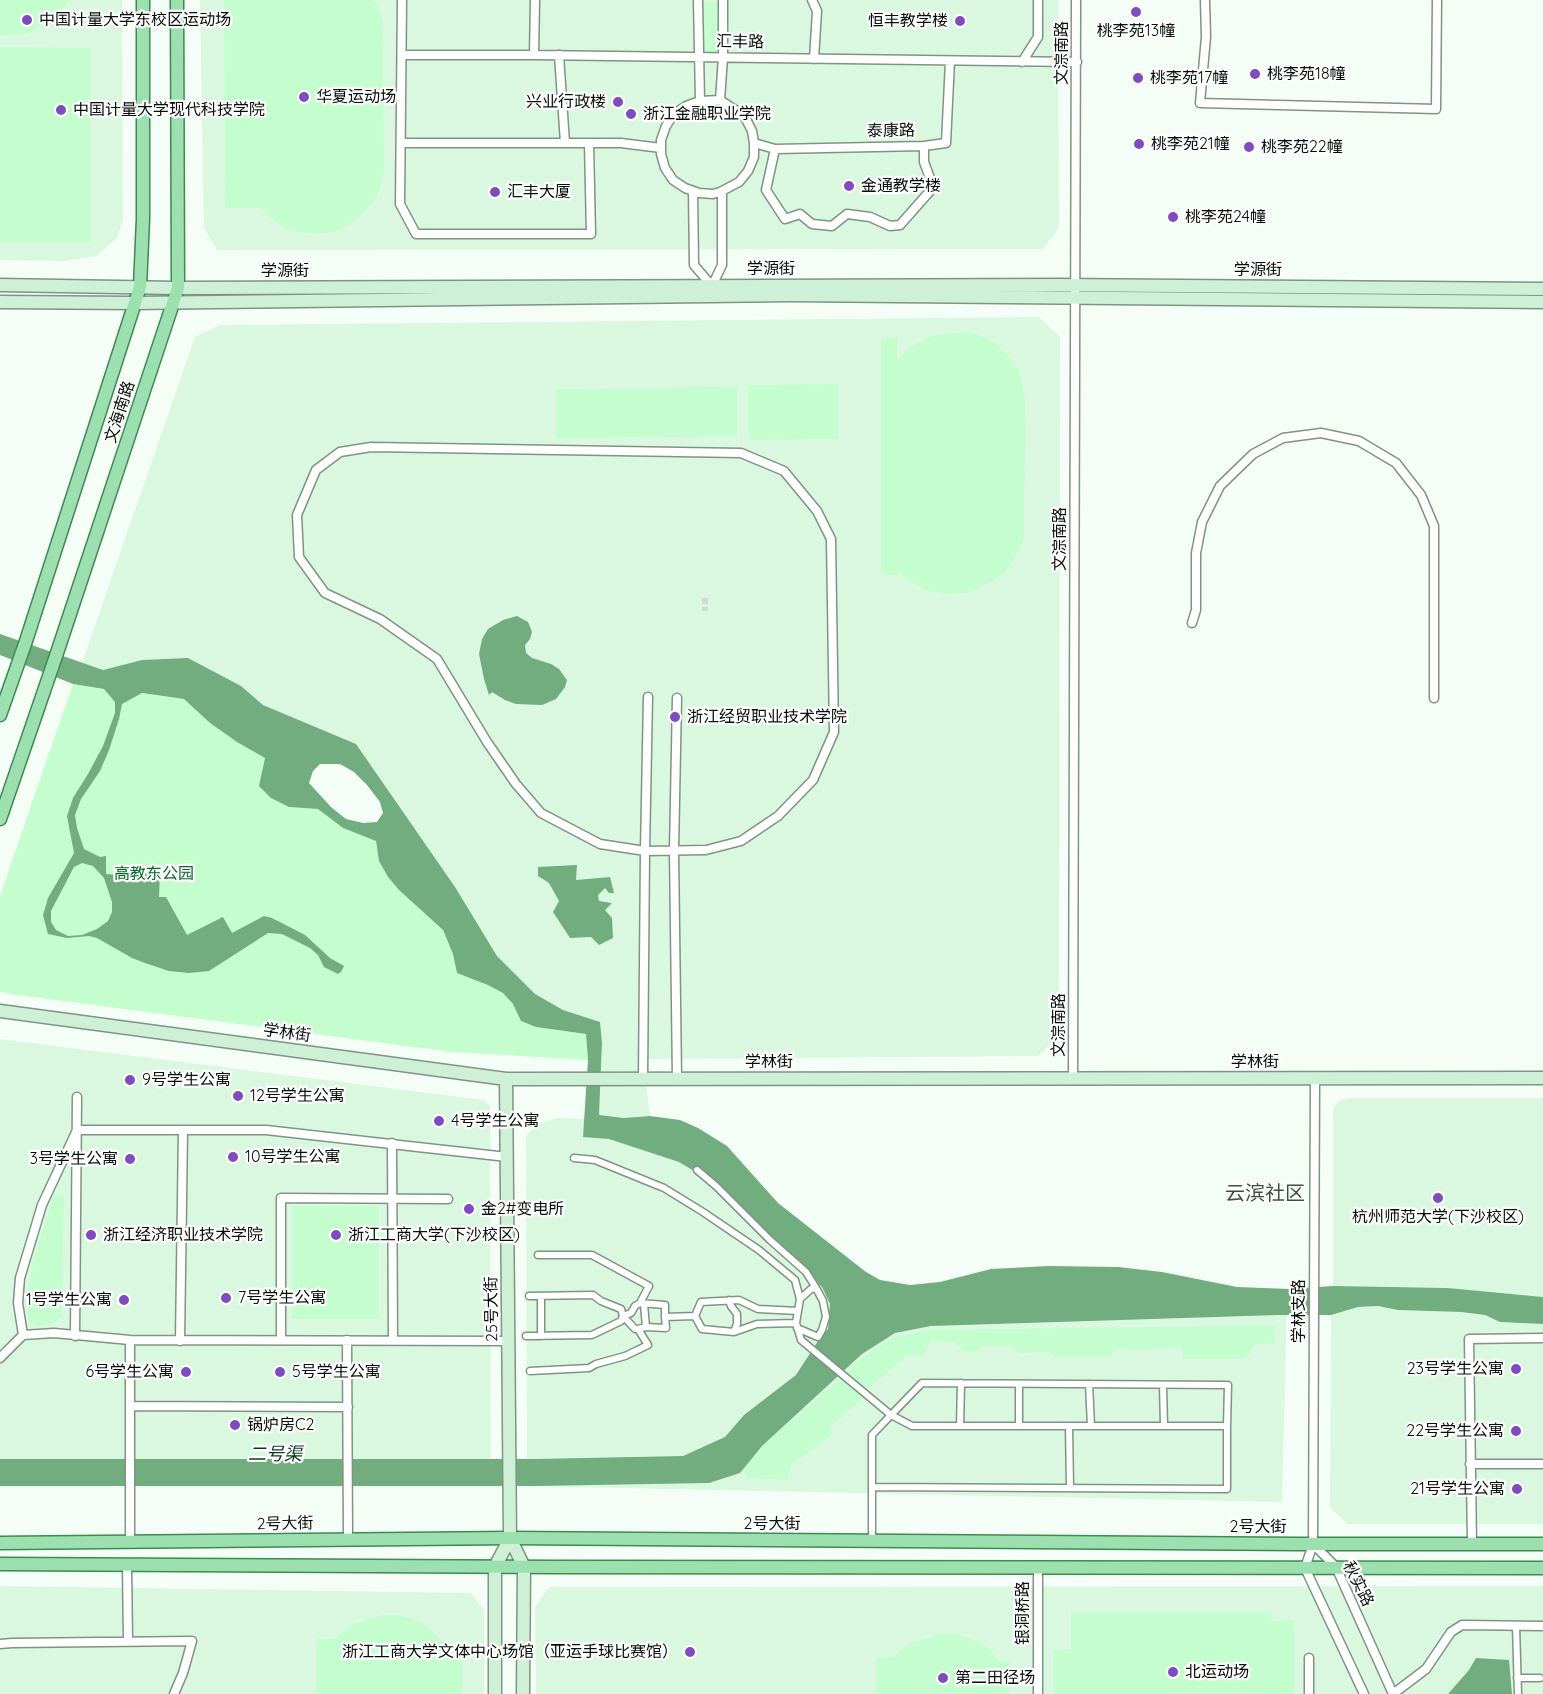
<!DOCTYPE html>
<meta charset="utf-8">
<style>
body{margin:0}
canvas{display:block;background:#f5fef6}
</style>
<canvas width="1543" height="1694"></canvas>
<script>
const ctx = document.querySelector('canvas').getContext('2d');
ctx.lineJoin = 'round';
function fill(path, color) {
  ctx.fillStyle = color;
  ctx.fill(path, 'evenodd');
}
function toPath(rows) {
  const path = new Path2D();
  for (const r of rows) {
    path.moveTo(r[0], r[1]);
    for (let i = 2; i < r.length; i += 2) path.lineTo(r[i], r[i + 1]);
  }
  return path;
}
function stroke(path, color, width, dash) {
  ctx.strokeStyle = color;
  ctx.lineWidth = width;
  ctx.lineCap = dash ? 'butt' : 'round';
  ctx.setLineDash(dash || []);
  ctx.stroke(path);
}
function write(font, color, halo, rows, align = 'center') {
  ctx.font = font + ' Quicksand,"Noto Sans SC",sans-serif';
  ctx.lineWidth = 4.5;
  ctx.setLineDash([]);
  ctx.textBaseline = 'middle';
  ctx.strokeStyle = halo;
  ctx.fillStyle = color;
  for (const [text, x, y, turn = 0] of rows) {
    ctx.save();
    ctx.translate(x, y);
    ctx.rotate((+turn || 0) * Math.PI / 180);
    ctx.textAlign = isNaN(turn) ? turn : align;
    if (halo) ctx.strokeText(text, 0, 0);
    ctx.fillText(text, 0, 0);
    ctx.restore();
  }
}
fill(toPath([
 [0,0,122,0,123,219,117,238,97,256,65,261,0,260],
 [200,0,1058,0,1059,228,1043,249,217,250,204,228],
 [1039,317,1060,337,1059,1036,1038,1056,643,1059,650,1116,624,1118,599,1115,602,1042,600,1022,563,1010,535,994,497,956,455,887,356,744,263,705,241,686,142,660,103,670,82,663,195,337,220,325],
 [0,1039,484,1100,490,1106,491,1459,0,1459],
 [1349,1098,1543,1098,1543,1297,1448,1288,1333,1286,1333,1109,1339,1101],
 [557,1118,652,1121,842,1288,1287,1296,1282,1502,527,1486,526,1136,537,1124],
 [1378,1306,1398,1310,1461,1312,1485,1315,1500,1322,1543,1324,1543,1524,1348,1524,1330,1508,1331,1315,1358,1307],
 [0,1586,471,1593,484,1610,484,1694,0,1694],
 [1543,1586,1543,1694,536,1694,535,1607,549,1587]
]), '#daf8df');
fill(toPath([
 [0,0,69,0,58,16,50,23,28,33,7,36,0,35],
 [224,0,373,0,378,7,383,21,384,173,377,197,364,212,346,227,332,232,317,234,300,232,285,228,272,219,261,208,225,208],
 [702,2,719,2,719,52,702,52],
 [0,47,90,48,90,242,0,242],
 [970,332,994,342,1010,358,1018,370,1023,386,1025,400,1024,537,1016,555,1004,573,988,583,967,593,946,594,927,591,906,579,899,570,898,575,881,574,881,338,897,338,897,360,906,351,916,344,932,336,950,333],
 [838,384,838,439,749,440,748,385],
 [737,387,737,436,556,438,556,389],
 [73,684,104,689,184,699,210,723,237,742,265,758,259,786,290,807,318,809,343,828,376,841,379,861,388,877,399,890,443,930,453,954,457,973,489,985,503,993,513,1004,521,1021,536,1027,586,1034,588,1060,452,1052,10,994,0,991,0,896],
 [54,1195,64,1195,62,1317,51,1325,38,1326,30,1323,28,1315,27,1294,34,1258],
 [292,1206,379,1206,379,1319,292,1319],
 [1275,1325,1274,1344,1257,1343,1245,1359,1183,1359,1181,1347,1146,1350,1116,1349,1110,1357,1055,1357,1050,1352,1035,1352,1021,1354,1009,1346,982,1346,979,1351,965,1352,954,1342,931,1341,923,1356,906,1356,866,1391,844,1373,859,1360,894,1337,931,1330],
 [841,1378,864,1397,831,1426,833,1434,791,1465,788,1480,747,1478,744,1468,762,1447],
 [1071,1612,1271,1612,1272,1621,1294,1620,1294,1694,1053,1694,1053,1650,1071,1649],
 [383,1615,397,1615,412,1619,423,1623,442,1641,453,1660,462,1660,462,1694,316,1694,317,1639,334,1639,353,1624],
 [941,1634,954,1634,969,1638,980,1643,989,1649,999,1661,1010,1661,1010,1694,876,1694,876,1658,891,1658,911,1643]
]), '#c4fdce');
fill(toPath([
 [517,616,528,622,532,632,530,639,525,645,526,653,532,658,551,664,559,669,567,680,565,687,556,699,542,705,516,704,505,700,492,692,489,695,484,679,479,654,482,639,488,629,503,620],
 [0,634,103,670,142,660,188,658,241,686,263,705,356,744,455,887,497,956,535,994,563,1010,600,1022,602,1042,599,1115,624,1118,650,1116,680,1120,698,1128,727,1146,778,1203,866,1272,880,1280,910,1285,940,1282,991,1269,1048,1266,1118,1267,1162,1272,1237,1287,1290,1289,1333,1286,1448,1288,1543,1297,1543,1324,1500,1322,1485,1315,1461,1312,1398,1310,1378,1306,1358,1307,1331,1315,1278,1315,931,1326,895,1333,862,1354,762,1446,740,1473,709,1483,535,1486,0,1486,0,1459,535,1459,683,1456,725,1437,744,1415,796,1375,820,1338,828,1329,830,1304,822,1287,699,1174,679,1162,609,1139,583,1137,588,1060,586,1034,536,1027,521,1021,513,1004,503,993,488,985,457,973,453,954,443,930,399,890,388,877,379,861,376,841,343,828,318,809,289,807,271,798,259,786,265,758,237,742,210,723,184,699,142,693,122,704,119,719,109,750,100,771,81,799,75,815,77,828,84,849,100,857,106,856,106,874,133,876,134,872,160,873,159,897,166,897,187,935,223,917,232,933,264,916,272,918,305,935,330,958,344,966,341,972,338,974,324,967,318,955,310,948,282,934,268,933,209,971,189,973,169,971,145,963,132,958,97,938,89,936,67,938,48,934,43,915,48,898,74,853,67,816,73,798,88,774,103,746,115,713,115,702,104,689,73,684,0,655],
 [320,764,340,764,354,772,367,785,380,802,383,813,377,822,363,823,346,819,331,807,309,783,313,771],
 [82,863,93,866,104,878,112,902,112,912,108,921,97,929,82,935,68,936,56,930,51,922,51,911,74,867],
 [577,865,576,880,610,877,614,893,609,893,605,888,598,895,599,901,612,903,605,910,612,918,613,938,599,945,591,937,570,938,553,912,559,901,549,883,538,876,538,867],
 [1476,1658,1509,1660,1512,1694,1448,1694,1469,1670]
]), '#72ad7f');
stroke(toPath([
 [705,598,705,611]
]), '#d1dad2', 6, [6, 3]);
const pedestrian = toPath([
 [574,1158,595,1160,664,1188,703,1212,759,1250,795,1280,800,1299,796,1323,801,1340,891,1415,912,1426,1227,1426,1228,1385,922,1383,891,1415,872,1435,872,1540],
 [697,1170,716,1186,770,1240,806,1272,816,1288],
 [538,1255,592,1255,649,1286,640,1303],
 [529,1296,593,1295,601,1301,621,1309,623,1316,631,1313,635,1306,640,1303,665,1305,665,1317,695,1316,701,1302,739,1300,758,1309,798,1311],
 [644,1304,646,1327,666,1328,665,1317],
 [695,1316,702,1329,734,1332,737,1324,737,1314,731,1306,729,1300],
 [797,1328,818,1337,822,1330,826,1317,823,1301,816,1288,811,1289,800,1299],
 [734,1332,757,1324,796,1323],
 [526,1336,592,1335,621,1321,623,1316,635,1329,638,1329],
 [541,1336,541,1296],
 [530,1371,589,1368,596,1364,625,1356,648,1345,638,1329,646,1327],
 [1019,1384,1019,1426],
 [1089,1384,1091,1426],
 [1163,1385,1164,1426],
 [960,1426,961,1383],
 [1069,1426,1070,1488],
 [872,1487,1227,1489,1227,1426],
 [1516,1626,1518,1694],
 [1517,1678,1540,1678]
]);
const minor = toPath([
 [402,0,400,204,416,234,591,234,589,143],
 [698,0,700,101],
 [812,0,817,11,814,59],
 [1205,0,1206,37,1200,103,1436,109,1437,0],
 [402,55,534,55,1077,62],
 [534,55,535,0],
 [559,55,565,143],
 [1022,62,1038,37,1038,0],
 [720,100,737,111,746,119,752,131,754,143,754,157,748,171,739,182,720,192,713,194,699,193,685,188,673,180,665,168,661,154,661,140,666,126,674,114,686,106,700,101,720,100],
 [720,100,723,57,723,0],
 [401,143,621,143,661,148],
 [754,143,775,149,924,146,946,143,950,61],
 [775,149,766,190,785,219,800,214,812,224,832,226,847,214,870,217,890,226,900,225,930,191,930,178,924,162,924,146],
 [693,191,694,265,712,286,722,265,722,191],
 [371,447,741,453,784,471,817,511,831,539,834,732,813,780,778,816,741,841,706,850,645,851,600,844,541,813,516,784,487,742,437,659,380,619,325,593,299,557,297,515,316,470,340,452,371,447],
 [1192,623,1196,610,1196,553,1202,522,1220,486,1253,454,1283,438,1321,433,1359,441,1396,463,1421,495,1434,526,1434,698],
 [677,698,674,851,677,1079],
 [1073,1078,1076,0],
 [1315,1078,1313,1544,1305,1568,1364,1694],
 [643,1079,645,851,648,697],
 [392,1143,393,1340],
 [23,1335,18,1303,20,1278,42,1205,77,1130,266,1130,507,1157],
 [75,1336,77,1097],
 [281,1340,281,1198,448,1199],
 [347,1340,348,1540],
 [180,1341,183,1130],
 [0,1358,23,1335,54,1333,130,1340,509,1341],
 [130,1406,348,1407],
 [1470,1464,1543,1464],
 [130,1542,130,1340],
 [1313,1544,1336,1567,1393,1694],
 [1472,1544,1469,1339,1543,1338],
 [127,1565,128,1641],
 [0,1644,12,1643,192,1641,183,1673,174,1694],
 [1309,1658,1309,1694],
 [1038,1694,1038,1568],
 [1393,1694,1426,1669,1451,1632,1462,1625,1543,1626]
]);
const secondary = toPath([
 [0,285,178,288,1060,285,1543,289],
 [0,302,134,303,791,295,1543,302],
 [0,1011,506,1079,1543,1078],
 [506,1079,510,1538,524,1567,523,1694],
 [495,1694,495,1567,510,1538]
]);
const primary = toPath([
 [0,715,26,641,140,287,143,219,143,0],
 [0,819,57,653,178,288,177,0],
 [0,1543,510,1538,1298,1544,1543,1544],
 [0,1564,557,1567,1543,1568]
]);
stroke(pedestrian, '#7f9482', 9);
stroke(minor, '#7f9482', 11);
stroke(secondary, '#7f9482', 15);
stroke(primary, '#3d8a52', 15);
stroke(pedestrian, '#fff', 6);
stroke(minor, '#fff', 8);
stroke(secondary, '#cef0d7', 12);
stroke(primary, '#9de0af', 12);
for (const [x, y, r, color] of [
 [1136,12,6,"#7e4bc3"],
 [27,20,6,"#7e4bc3"],
 [960,21,6,"#7e4bc3"],
 [1255,74,6,"#7e4bc3"],
 [1138,78,6,"#7e4bc3"],
 [304,97,6,"#7e4bc3"],
 [618,102,6,"#7e4bc3"],
 [61,110,6,"#7e4bc3"],
 [631,114,6,"#7e4bc3"],
 [1139,144,6,"#7e4bc3"],
 [1249,147,6,"#7e4bc3"],
 [849,186,6,"#7e4bc3"],
 [495,192,6,"#7e4bc3"],
 [1173,217,6,"#7e4bc3"],
 [675,717,6,"#7e4bc3"],
 [130,1080,6,"#7e4bc3"],
 [238,1096,6,"#7e4bc3"],
 [439,1121,6,"#7e4bc3"],
 [233,1157,6,"#7e4bc3"],
 [130,1159,6,"#7e4bc3"],
 [1438,1198,6,"#7e4bc3"],
 [469,1209,6,"#7e4bc3"],
 [91,1235,6,"#7e4bc3"],
 [336,1235,6,"#7e4bc3"],
 [226,1298,6,"#7e4bc3"],
 [124,1300,6,"#7e4bc3"],
 [1516,1369,6,"#7e4bc3"],
 [186,1372,6,"#7e4bc3"],
 [280,1372,6,"#7e4bc3"],
 [235,1425,6,"#7e4bc3"],
 [1516,1431,6,"#7e4bc3"],
 [1517,1489,6,"#7e4bc3"],
 [690,1652,6,"#7e4bc3"],
 [1173,1672,6,"#7e4bc3"],
 [943,1678,6,"#7e4bc3"]
]) {
  const dot = new Path2D();
  dot.arc(x, y, r, 0, 2 * Math.PI);
  ctx.fillStyle = color;
  ctx.fill(dot);
  stroke(dot, '#fff', 2);
}
write('16px', '#060e08', '#fff', [
 ["中国计量大学东校区运动场",39,20],
 ["恒丰教学楼",948,21,"right"],
 ["桃李苑13幢",1136,31,"center"],
 ["桃李苑18幢",1267,74],
 ["桃李苑17幢",1150,78],
 ["华夏运动场",316,97],
 ["兴业行政楼",606,102,"right"],
 ["中国计量大学现代科技学院",73,110],
 ["浙江金融职业学院",643,114],
 ["桃李苑21幢",1151,144],
 ["桃李苑22幢",1261,147],
 ["金通教学楼",861,186],
 ["汇丰大厦",507,192],
 ["桃李苑24幢",1185,217],
 ["浙江经贸职业技术学院",687,717],
 ["9号学生公寓",142,1080],
 ["12号学生公寓",250,1096],
 ["4号学生公寓",451,1121],
 ["10号学生公寓",245,1157],
 ["3号学生公寓",118,1159,"right"],
 ["金2#变电所",481,1209],
 ["杭州师范大学(下沙校区)",1438,1217,"center"],
 ["浙江经济职业技术学院",103,1235],
 ["浙江工商大学(下沙校区)",348,1235],
 ["7号学生公寓",238,1298],
 ["1号学生公寓",112,1300,"right"],
 ["23号学生公寓",1504,1369,"right"],
 ["6号学生公寓",174,1372,"right"],
 ["5号学生公寓",292,1372],
 ["锅炉房C2",247,1425],
 ["22号学生公寓",1504,1431,"right"],
 ["21号学生公寓",1505,1489,"right"],
 ["浙江工商大学文体中心场馆（亚运手球比赛馆）",678,1652,"right"],
 ["北运动场",1185,1672],
 ["第二田径场",955,1678]
], 'left');
write('16px', '#060e08', '#fff', [
 ["汇丰路",740,42,1],
 ["文淙南路",1062,53,-90],
 ["泰康路",891,131,-1],
 ["学源街",771,269],
 ["学源街",1258,270],
 ["学源街",285,271],
 ["文海南路",120,412,-72],
 ["文淙南路",1060,539,-90],
 ["文淙南路",1059,1025,-90],
 ["学林街",287,1033,8],
 ["学林街",769,1062],
 ["学林街",1255,1062],
 ["25号大街",492,1309,-91],
 ["学林支路",1299,1311,-90],
 ["2号大街",285,1524,-1],
 ["2号大街",772,1524],
 ["2号大街",1258,1527],
 ["秋实路",1358,1584,63],
 ["银洞桥路",1023,1613,-90]
]);
write('16px', '#07682e', '#fff', [
 ["高教东公园",154,874]
]);
write('italic 18px', '#093718', '#fff', [
 ["二号渠",275,1455]
]);
write('20px', '#3c4f3f', '#fff', [
 ["云滨社区",1265,1194]
]);
</script>
